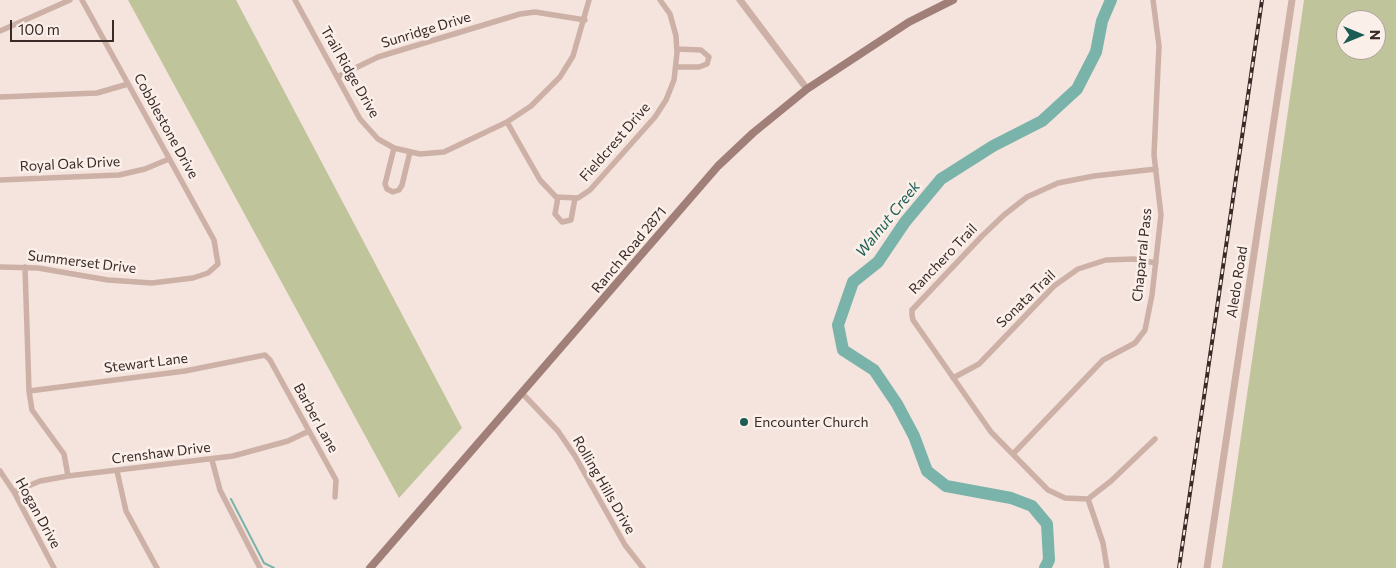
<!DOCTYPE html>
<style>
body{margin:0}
#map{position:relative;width:1396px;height:568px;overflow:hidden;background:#f4e4dd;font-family:Commissioner,sans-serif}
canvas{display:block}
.north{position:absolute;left:1336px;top:10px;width:50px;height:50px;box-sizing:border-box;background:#fbefe9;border:1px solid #ada09c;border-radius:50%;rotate:90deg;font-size:14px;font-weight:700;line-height:20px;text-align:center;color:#392a28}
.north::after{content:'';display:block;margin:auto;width:18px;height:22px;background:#1b5d54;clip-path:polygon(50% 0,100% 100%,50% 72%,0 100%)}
.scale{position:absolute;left:10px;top:20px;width:104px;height:22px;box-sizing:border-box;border:2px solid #392a28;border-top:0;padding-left:6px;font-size:15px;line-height:18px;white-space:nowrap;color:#392a28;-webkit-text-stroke:4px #fbefe9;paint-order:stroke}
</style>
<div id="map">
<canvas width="1396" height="568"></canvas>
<div class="north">N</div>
<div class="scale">100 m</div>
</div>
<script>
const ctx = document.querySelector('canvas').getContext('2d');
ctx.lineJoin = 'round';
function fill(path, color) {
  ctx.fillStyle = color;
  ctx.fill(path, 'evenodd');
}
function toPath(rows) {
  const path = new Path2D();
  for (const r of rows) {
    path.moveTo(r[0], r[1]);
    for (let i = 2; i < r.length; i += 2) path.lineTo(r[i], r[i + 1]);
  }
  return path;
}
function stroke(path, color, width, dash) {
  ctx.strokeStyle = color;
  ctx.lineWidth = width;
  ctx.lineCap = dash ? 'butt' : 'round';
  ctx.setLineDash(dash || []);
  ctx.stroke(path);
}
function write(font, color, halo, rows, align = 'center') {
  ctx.font = font + ' Commissioner,sans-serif';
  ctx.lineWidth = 5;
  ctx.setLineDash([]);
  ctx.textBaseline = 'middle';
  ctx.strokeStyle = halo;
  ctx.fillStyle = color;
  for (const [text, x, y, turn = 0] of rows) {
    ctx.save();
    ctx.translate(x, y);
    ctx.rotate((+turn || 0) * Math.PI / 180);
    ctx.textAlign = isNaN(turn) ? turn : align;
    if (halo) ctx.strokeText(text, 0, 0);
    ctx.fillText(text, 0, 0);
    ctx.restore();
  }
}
fill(toPath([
 [128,0,236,0,462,428,399,498],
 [1304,0,1396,0,1396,568,1222,568],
 [1346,20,1376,20,1376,50,1346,50]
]), '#bfc49b');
stroke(toPath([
 [231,499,264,563,274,568]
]), '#7ab3a9', 2);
stroke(toPath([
 [1045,568,1049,560,1047,524,1032,506,1011,498,946,486,927,471,914,436,897,404,874,370,843,350,838,325,853,282,878,262,905,222,941,179,993,146,1042,121,1077,89,1096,52,1102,21,1111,0]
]), '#7ab3a9', 12);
stroke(toPath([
 [295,0,360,119,378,139,394,148,420,154,444,152,507,122,531,106,560,77,573,56,589,0],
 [0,31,70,0],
 [676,67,699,67,707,64,709,57,701,50,677,49],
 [337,77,378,57,520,14,535,12,585,20],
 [0,97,97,93,128,84],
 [507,122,540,180,556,197,578,198,590,190,655,117,666,100,674,80,677,53,676,36,670,14,660,0],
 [394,148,385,184,387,189,393,192,399,190,402,185,410,152],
 [0,180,119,175,145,169,169,159],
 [558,197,555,214,562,222,571,220,575,198],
 [0,267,38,268,108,280,152,283,193,278,208,273,218,264,214,240,82,0],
 [25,267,29,391,32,410,64,454,68,476],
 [953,378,979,364,1054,286,1078,269,1106,260,1134,259,1156,263],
 [29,391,185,371,265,355,270,360,336,480,335,497],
 [522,393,558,431,575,456,625,545,643,568],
 [1155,439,1111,481,1088,499,1065,498,1048,490,991,432,913,320,912,315,912,310,982,236,1004,215,1027,197,1058,183,1094,176,1156,169],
 [1013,454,1103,360,1135,343,1145,330,1152,295,1161,215,1154,155,1159,46,1153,0],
 [212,460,220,490,260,568],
 [0,471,14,492,54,568],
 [117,471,126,511,157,568],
 [14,492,40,481,68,476,233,456,288,441,309,431],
 [1088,499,1103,543,1107,568]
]), '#cdb1a7', 5.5);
stroke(toPath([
 [740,0,807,89],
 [1207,568,1292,0]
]), '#cdb1a7', 7);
stroke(toPath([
 [370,568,718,166,753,133,807,89,909,22,953,0]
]), '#a17f79', 8);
const rail = toPath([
 [1179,568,1262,0]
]);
stroke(rail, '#392a28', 4);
stroke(rail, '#fbefe9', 2, [5.5]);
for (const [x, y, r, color] of [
 [744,422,5,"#1b5d54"]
]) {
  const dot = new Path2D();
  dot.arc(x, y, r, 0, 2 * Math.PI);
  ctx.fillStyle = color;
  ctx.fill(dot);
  stroke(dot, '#fbefe9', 2);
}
write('14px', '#392a28', '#fbefe9', [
 ["Sunridge Drive",426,30,-17],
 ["Trail Ridge Drive",350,72,60],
 ["Cobblestone Drive",166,126,61],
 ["Fieldcrest Drive",615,142,-49],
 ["Royal Oak Drive",70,164,-3],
 ["Ranch Road 2871",629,250,-50],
 ["Chaparral Pass",1142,255,-84],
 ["Ranchero Trail",943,259,-46],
 ["Summerset Drive",82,262,7],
 ["Aledo Road",1237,282,-81],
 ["Sonata Trail",1026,299,-44],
 ["Stewart Lane",146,363,-7],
 ["Barber Lane",316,418,61],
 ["Crenshaw Drive",161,453,-7],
 ["Rolling Hills Drive",604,485,60],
 ["Hogan Drive",38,513,61]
]);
write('14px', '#392a28', '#fbefe9', [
 ["Encounter Church",754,422]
], 'left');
write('italic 15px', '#1b5d54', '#fbefe9', [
 ["Walnut Creek",888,219,-51]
]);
</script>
